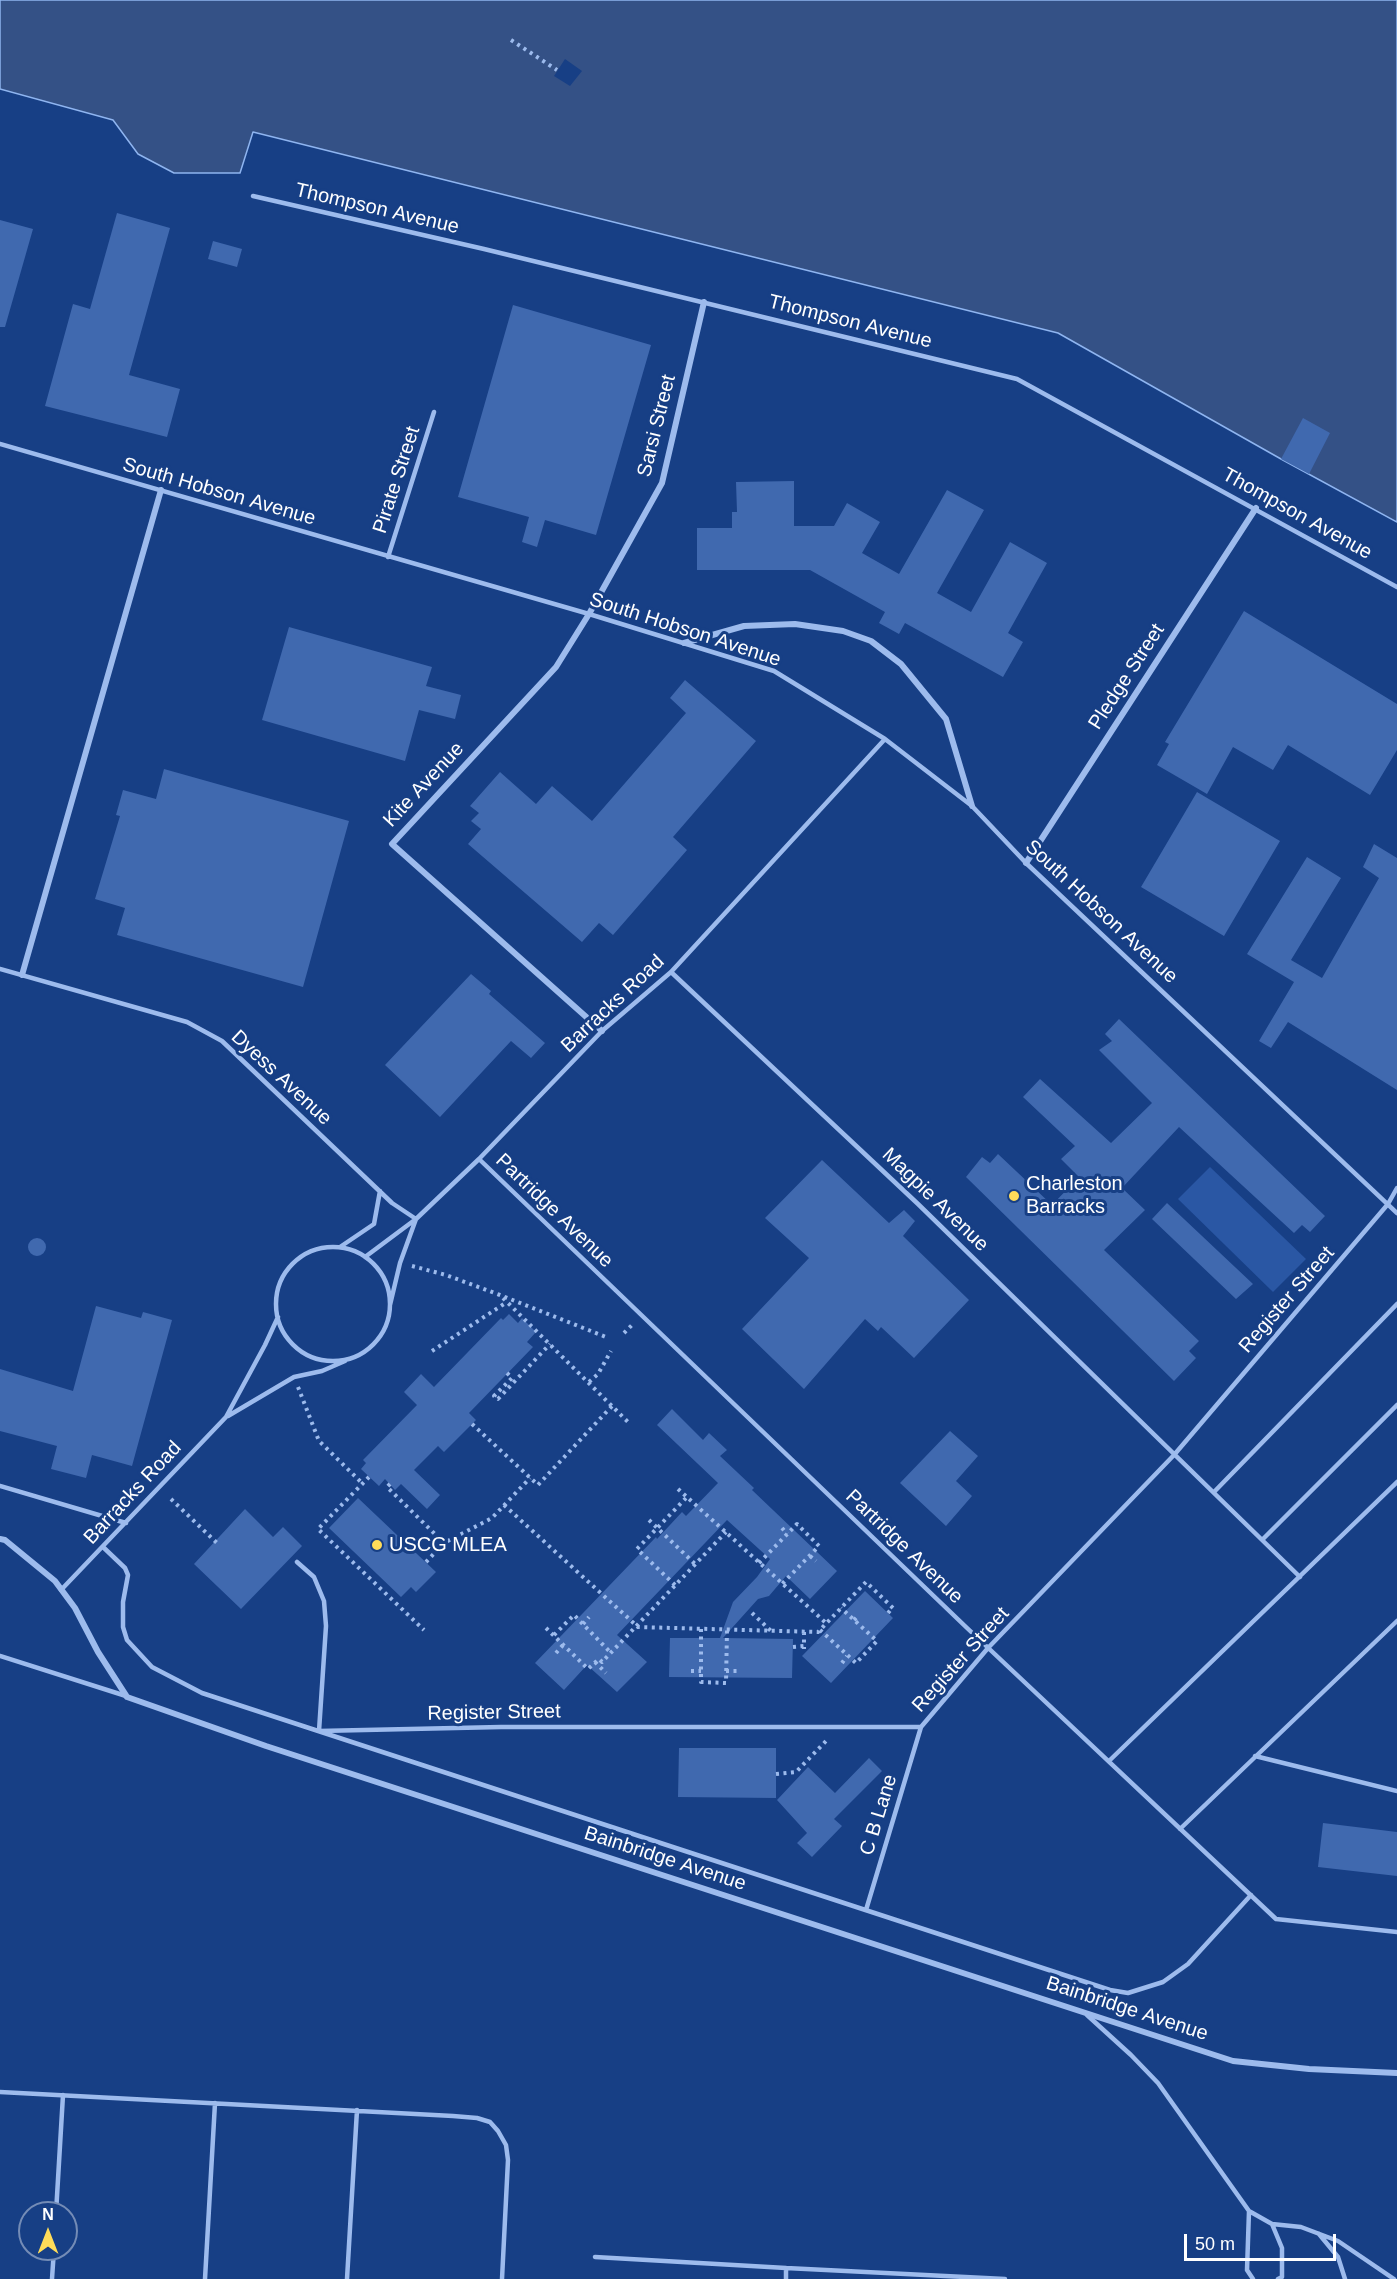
<!DOCTYPE html>
<style>
body{margin:0}
#map{position:relative;width:1397px;height:2279px;overflow:hidden;background:#173f85;font-family:Helvetica,sans-serif}
canvas{display:block}
.north{position:absolute;left:18px;top:2201px;width:60px;height:60px;box-sizing:border-box;background:#173f85;border:2px solid #748cb6;border-radius:50%;rotate:0deg;font-size:16px;font-weight:700;line-height:24px;text-align:center;color:#fff}
.north::after{content:'';display:block;margin:auto;width:21px;height:27px;background:#ffdc59;clip-path:polygon(50% 0,100% 100%,50% 72%,0 100%)}
.scale{position:absolute;left:1184px;top:2234px;width:152px;height:27px;box-sizing:border-box;border:3px solid #fff;border-top:0;padding-left:8px;font-size:18px;line-height:21px;white-space:nowrap;color:#fff;-webkit-text-stroke:4px #173f85;paint-order:stroke}
</style>
<div id="map">
<canvas width="1397" height="2279"></canvas>
<div class="north">N</div>
<div class="scale">50 m</div>
</div>
<script>
const ctx = document.querySelector('canvas').getContext('2d');
ctx.lineJoin = 'round';
function fill(path, color) {
  ctx.fillStyle = color;
  ctx.fill(path, 'evenodd');
}
function toPath(rows) {
  const path = new Path2D();
  for (const r of rows) {
    if (r.length === 3) {
      path.moveTo(r[0] + r[2], r[1]);
      path.arc(r[0], r[1], r[2], 0, 2 * Math.PI);
      continue;
    }
    path.moveTo(r[0], r[1]);
    for (let i = 2; i < r.length; i += 2) path.lineTo(r[i], r[i + 1]);
  }
  return path;
}
function stroke(path, color, width, dash) {
  ctx.strokeStyle = color;
  ctx.lineWidth = width;
  ctx.lineCap = dash ? 'butt' : 'round';
  ctx.setLineDash(dash || []);
  ctx.stroke(path);
}
function write(font, color, halo, rows, align = 'center') {
  ctx.font = font + ' Helvetica,sans-serif';
  ctx.lineWidth = 6;
  ctx.setLineDash([]);
  ctx.textBaseline = 'middle';
  ctx.strokeStyle = halo;
  ctx.fillStyle = color;
  for (const [text, x, y, turn = 0] of rows) {
    ctx.save();
    ctx.translate(x, y);
    ctx.rotate((+turn || 0) * Math.PI / 180);
    ctx.textAlign = isNaN(turn) ? turn : align;
    if (halo) ctx.strokeText(text, 0, 0);
    ctx.fillText(text, 0, 0);
    ctx.restore();
  }
}
fill(toPath([
 [1210,1167,1306,1259,1273,1292,1178,1199]
]), '#2a57a4');
const water = toPath([
 [0,0,1397,0,1397,522,1281,459,1058,333,253,132,240,173,174,173,138,154,113,120,0,89,0,0]
]);
fill(water, '#345186');
stroke(water, '#8fb5f0', 1.5);
fill(toPath([
 [565,59,582,71,570,86,554,76]
]), '#173f85');
fill(toPath([
 [117,213,170,228,129,375,180,389,167,437,45,406,73,304,90,309],
 [0,220,33,229,5,327,0,327],
 [213,241,242,249,237,267,208,259],
 [513,305,651,345,596,535,545,520,537,547,522,542,529,517,458,497],
 [1303,418,1330,433,1309,474,1281,459],
 [794,481,794,526,834,526,847,503,880,522,862,553,899,574,947,490,984,510,937,593,971,612,1010,542,1047,563,1008,633,1023,642,1003,677,905,623,899,634,879,623,885,612,810,570,697,570,697,528,732,528,732,512,737,512,736,482],
 [1244,611,1397,704,1397,750,1370,795,1288,745,1273,770,1233,747,1207,794,1157,765,1169,744,1165,742],
 [289,627,432,667,426,686,461,695,455,719,419,710,405,761,262,720],
 [685,680,756,741,673,837,687,850,613,935,599,923,582,942,468,844,481,829,471,821,479,813,470,806,500,772,536,804,552,786,592,821,686,713,670,698],
 [164,769,349,821,303,987,117,935,125,908,95,899,120,816,116,815,123,790,156,799],
 [1197,792,1280,841,1224,936,1141,887],
 [1374,844,1397,858,1397,1090,1288,1022,1271,1048,1259,1041,1294,982,1247,954,1307,857,1341,878,1291,960,1322,978,1379,878,1363,867],
 [471,974,491,991,489,994,545,1043,531,1058,511,1041,440,1117,385,1065],
 [1119,1019,1325,1216,1310,1232,1302,1225,1294,1233,1179,1127,1122,1188,1145,1210,1104,1250,1199,1341,1189,1351,1196,1358,1174,1381,966,1177,982,1157,990,1163,998,1154,1052,1205,1079,1177,1061,1159,1075,1146,1023,1097,1040,1079,1111,1143,1152,1103,1099,1050,1112,1041,1105,1034],
 [822,1160,889,1223,904,1210,915,1221,903,1236,969,1300,914,1358,881,1327,878,1331,865,1319,804,1389,742,1329,809,1258,765,1218],
 [1167,1203,1253,1284,1236,1299,1152,1219],
 [37,1247,9],
 [96,1306,141,1318,143,1312,172,1320,132,1466,92,1455,86,1478,51,1469,57,1446,0,1431,0,1369,73,1391],
 [509,1314,518,1323,522,1318,536,1332,527,1342,533,1347,469,1413,476,1420,444,1452,438,1446,414,1470,440,1495,427,1509,401,1484,395,1490,385,1479,379,1486,361,1469,366,1463,363,1460,417,1405,404,1392,421,1374,434,1387,501,1318,503,1320],
 [672,1409,703,1440,709,1433,727,1450,720,1456,754,1488,752,1490,837,1571,810,1599,786,1576,769,1596,758,1599,723,1638,793,1639,792,1678,669,1677,670,1638,720,1638,733,1602,757,1577,770,1559,727,1520,617,1635,647,1662,617,1692,587,1665,564,1690,535,1663,656,1537,657,1539,682,1512,686,1516,718,1483,657,1425],
 [950,1431,978,1456,956,1481,972,1496,946,1526,900,1483],
 [358,1498,436,1572,416,1592,411,1587,401,1597,329,1528],
 [245,1509,273,1537,283,1527,302,1546,241,1609,194,1564],
 [865,1591,893,1618,831,1683,802,1656],
 [679,1748,776,1748,776,1798,678,1797],
 [869,1758,882,1771,834,1819,842,1826,812,1857,797,1843,807,1833,777,1800,808,1767,835,1793],
 [1323,1823,1397,1832,1397,1876,1318,1867]
]), '#4069af');
stroke(toPath([
 [511,40,557,70],
 [412,1266,446,1275,500,1295,606,1337],
 [503,1298,628,1422],
 [624,1333,632,1325],
 [432,1351,507,1302],
 [507,1373,512,1378,494,1396,498,1399,550,1344],
 [589,1382,598,1374,611,1351],
 [298,1387,319,1441,363,1484],
 [472,1424,538,1485,612,1406],
 [369,1477,318,1529,424,1630],
 [390,1484,387,1487,444,1543],
 [678,1489,826,1623],
 [171,1499,218,1544],
 [504,1505,638,1627,818,1632,866,1582,894,1609],
 [649,1520,695,1564],
 [782,1528,787,1534],
 [810,1556,816,1561],
 [426,1562,444,1543,492,1518,530,1478],
 [759,1563,797,1524,819,1546,782,1584],
 [675,1585,637,1549,687,1497],
 [752,1613,771,1631],
 [888,1613,892,1608],
 [854,1620,859,1615],
 [583,1624,589,1617],
 [546,1628,588,1669,599,1659,602,1662,726,1532],
 [701,1629,701,1682,726,1683,727,1630],
 [820,1630,856,1663,877,1641,841,1608],
 [804,1632,804,1649],
 [554,1635,574,1615,611,1653],
 [793,1647,804,1646],
 [556,1653,563,1645],
 [595,1662,606,1673],
 [842,1663,847,1656],
 [691,1671,701,1671],
 [726,1671,739,1671],
 [776,1774,796,1772,828,1739]
]), '#9dbbed', 4, [3, 4.5]);
stroke(toPath([
 [253,196,484,249,1017,379,1397,587],
 [0,444,589,614,774,671,885,739,972,806,1026,863,1397,1213],
 [388,557,434,412],
 [0,969,187,1022,222,1041,392,1203,416,1219,365,1257],
 [671,972,918,1204,1300,1577],
 [479,1159,966,1627,1276,1919,1397,1932],
 [340,1247,374,1224,380,1191],
 [333,1304,57],
 [390,1305,400,1263,416,1219,479,1159,602,1031,671,972,885,739],
 [228,1416,294,1377,322,1371,345,1361],
 [0,1486,126,1523],
 [1214,1492,1397,1304],
 [1263,1539,1397,1405],
 [103,1547,125,1568,128,1575,123,1602,123,1627,127,1640,152,1667,202,1693,1110,1990,1128,1993,1163,1982,1188,1964,1251,1895],
 [297,1562,314,1577,324,1601,326,1626,319,1731,501,1727,921,1727,988,1648,1174,1455,1388,1204,1397,1188],
 [61,1590,226,1417,265,1345,278,1317],
 [0,1656,126,1696],
 [1255,1756,1397,1791],
 [1109,1761,1397,1482],
 [1180,1829,1397,1621],
 [866,1910,921,1727],
 [1087,2015,1131,2055,1158,2083,1249,2211,1272,2224,1301,2227,1338,2241,1394,2279],
 [0,2092,453,2116,477,2118,490,2122,498,2131,506,2145,508,2160,502,2279],
 [1249,2211,1247,2270,1253,2279],
 [56,2213,63,2095],
 [1272,2224,1282,2248,1282,2277,1278,2279],
 [1319,2234,1338,2257,1345,2279],
 [595,2257,786,2268],
 [52,2279,54,2249],
 [205,2279,215,2103],
 [347,2279,357,2110],
 [786,2279,786,2268,1005,2279]
]), '#9dbbed', 4.5);
stroke(toPath([
 [684,643,744,626,795,624,843,631,871,641,901,664,946,719,972,806],
 [1026,863,1256,508],
 [22,975,161,490],
 [602,1031,392,844,556,667,589,614,662,483,704,302],
 [0,1539,5,1540,55,1581,75,1608,98,1652,127,1697,266,1746,1233,2061,1309,2069,1397,2073]
]), '#9dbbed', 6);
for (const [x, y, r, color] of [
 [1014,1196,6,"#ffdc59"],
 [377,1545,6,"#ffdc59"]
]) {
  const dot = new Path2D();
  dot.arc(x, y, r, 0, 2 * Math.PI);
  ctx.fillStyle = color;
  ctx.fill(dot);
  stroke(dot, '#173f85', 2);
}
write('20px', '#fff', '#173f85', [
 ["Thompson Avenue",377,209,13],
 ["Thompson Avenue",850,322,14],
 ["Sarsi Street",657,426,-76],
 ["Pirate Street",397,480,-72],
 ["South Hobson Avenue",219,492,16],
 ["Thompson Avenue",1297,514,29],
 ["South Hobson Avenue",685,630,18],
 ["Pledge Street",1127,677,-57],
 ["Kite Avenue",424,785,-47],
 ["South Hobson Avenue",1101,912,43],
 ["Barracks Road",613,1004,-43],
 ["Dyess Avenue",281,1078,43],
 ["Magpie Avenue",935,1200,44],
 ["Partridge Avenue",554,1211,44],
 ["Register Street",1287,1300,-49],
 ["Barracks Road",133,1493,-47],
 ["Partridge Avenue",904,1547,44],
 ["Register Street",961,1660,-48],
 ["Register Street",494,1713,-1],
 ["C B Lane",879,1815,-73],
 ["Bainbridge Avenue",665,1859,18],
 ["Bainbridge Avenue",1127,2009,18]
]);
write('20px', '#fff', '#173f85', [
 ["Charleston",1026,1184],
 ["Barracks",1026,1207],
 ["USCG MLEA",389,1545]
], 'left');
</script>
